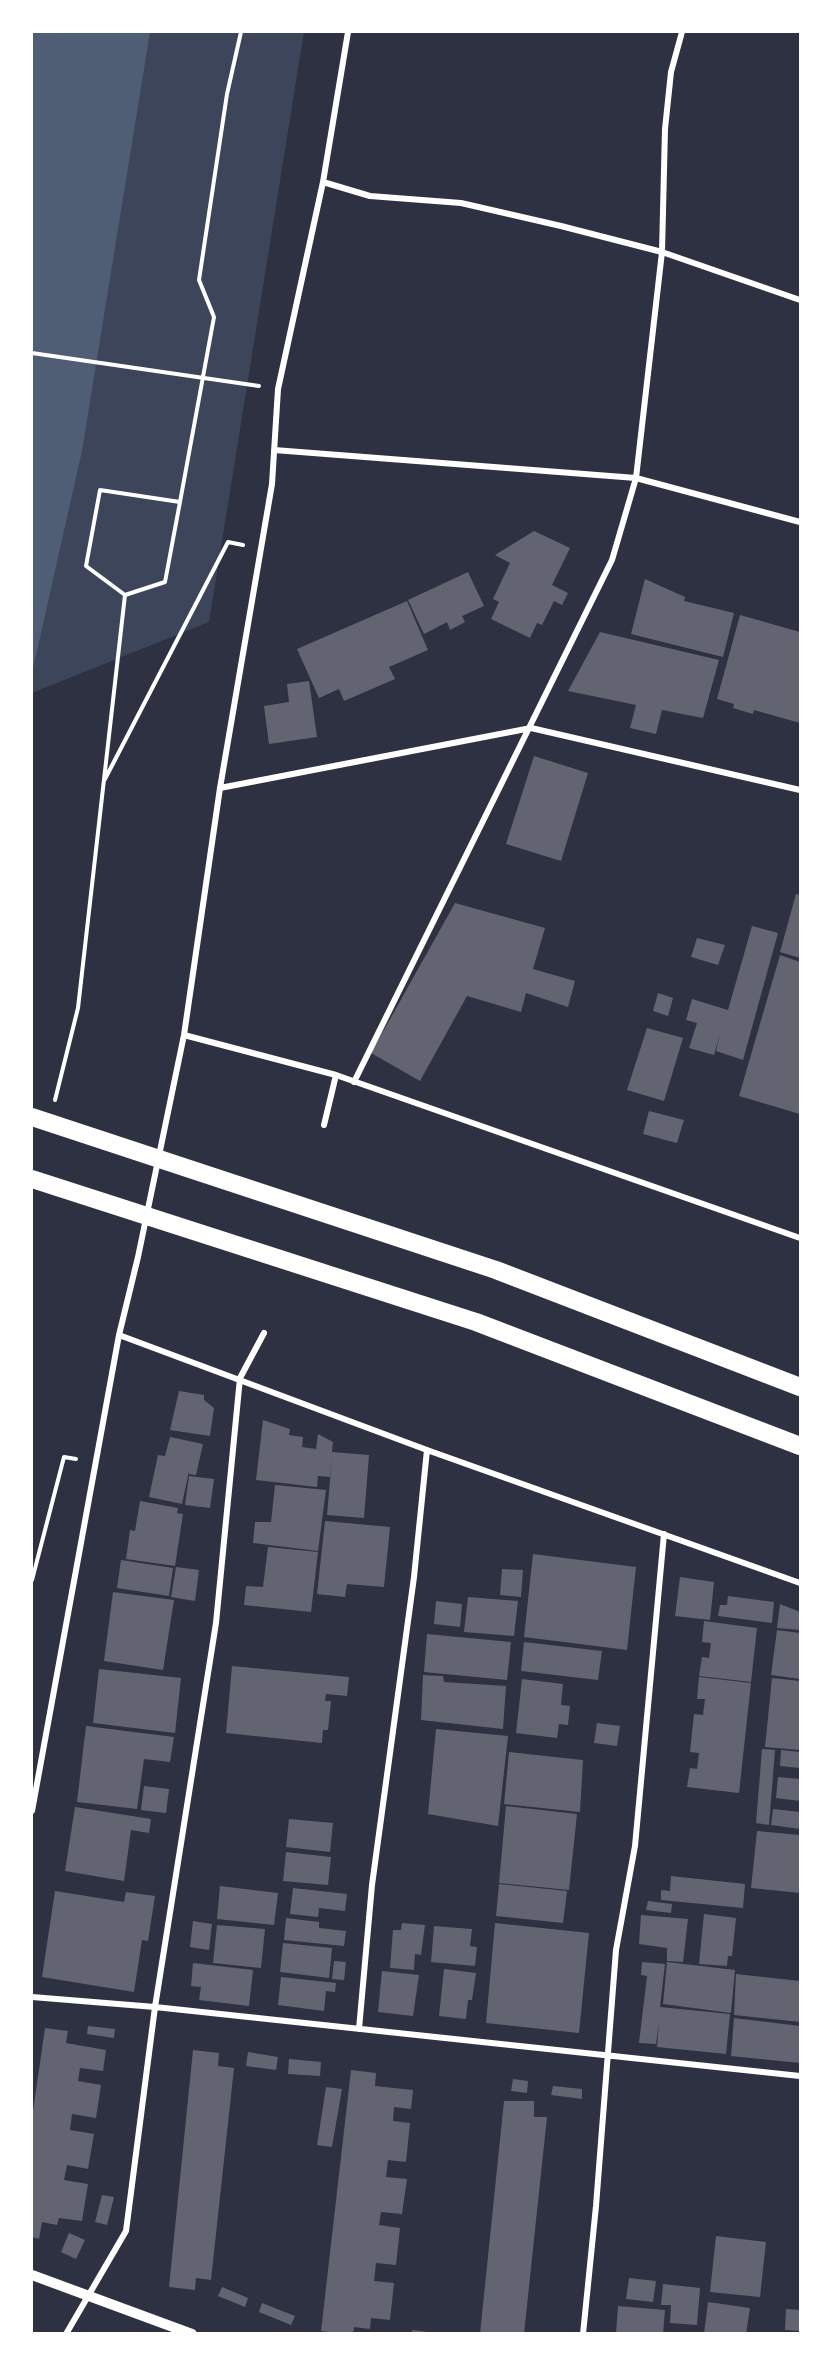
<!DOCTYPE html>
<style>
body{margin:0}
#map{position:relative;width:832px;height:2365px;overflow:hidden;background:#2d3142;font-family:"Source Sans 3",sans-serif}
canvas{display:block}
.frame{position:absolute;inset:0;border:33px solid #fff;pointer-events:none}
</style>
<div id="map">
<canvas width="832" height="2365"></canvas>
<div class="frame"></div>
</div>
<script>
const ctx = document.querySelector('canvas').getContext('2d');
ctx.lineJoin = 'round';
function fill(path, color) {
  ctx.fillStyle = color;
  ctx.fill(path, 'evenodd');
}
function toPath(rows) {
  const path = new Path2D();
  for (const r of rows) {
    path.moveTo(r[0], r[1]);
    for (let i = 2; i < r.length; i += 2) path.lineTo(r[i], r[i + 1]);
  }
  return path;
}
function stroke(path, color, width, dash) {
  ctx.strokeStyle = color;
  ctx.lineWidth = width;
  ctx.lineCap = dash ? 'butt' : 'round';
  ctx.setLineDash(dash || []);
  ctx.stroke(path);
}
fill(toPath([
 [32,32,304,32,209,622,32,693]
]), '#3c4559');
fill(toPath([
 [32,32,150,32,82,451,32,673]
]), '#4f5d75');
fill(toPath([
 [534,531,570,548,552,585,568,593,562,605,554,601,542,625,537,623,530,638,491,619,499,602,493,599,510,563,495,555],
 [468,572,484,606,462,616,465,622,450,630,447,622,424,634,408,600],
 [645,579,685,597,684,601,734,613,723,657,631,634],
 [407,601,428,650,389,667,395,679,344,701,339,689,319,698,297,649],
 [740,615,800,632,800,723,754,710,753,714,733,708,734,704,717,699],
 [600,632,719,660,703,718,662,710,656,734,630,728,636,705,568,691],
 [309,681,317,737,269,744,264,706,289,702,287,684],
 [534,756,588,773,561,861,506,844],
 [796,894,800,895,800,958,780,952],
 [455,903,545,928,533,969,575,981,568,1007,526,993,521,1012,467,996,420,1081,371,1053],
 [752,926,778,933,743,1060,716,1051,720,1034,714,1055,689,1048,697,1023,686,1020,692,999,728,1010],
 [697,938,725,945,718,965,691,957],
 [780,955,800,962,800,1114,739,1096],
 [658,993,673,998,668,1016,653,1011],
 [647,1028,683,1038,664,1101,627,1090],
 [649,1111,684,1120,677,1143,643,1134],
 [179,1391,204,1395,204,1400,214,1408,210,1436,170,1430],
 [263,1420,290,1429,289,1435,303,1437,302,1447,316,1449,318,1434,333,1442,332,1452,369,1455,364,1518,327,1515,332,1458,330,1477,318,1476,317,1487,256,1480],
 [170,1437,203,1444,196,1475,189,1474,189,1471,182,1504,149,1497,158,1455,165,1456],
 [189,1476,214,1479,210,1508,185,1505],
 [275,1485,326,1490,318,1551,253,1543,255,1522,271,1522],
 [140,1501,178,1508,177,1513,183,1514,175,1566,126,1559,130,1530,135,1531],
 [325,1521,390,1527,384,1587,347,1584,345,1597,317,1594],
 [268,1547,318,1552,311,1612,244,1605,246,1586,263,1587],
 [533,1554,636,1567,627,1650,524,1637],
 [121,1560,173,1568,169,1596,117,1588],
 [176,1567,199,1570,195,1601,171,1597],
 [502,1569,523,1570,521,1597,500,1595],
 [680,1577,714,1582,710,1620,675,1616],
 [113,1592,174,1600,163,1670,104,1661],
 [728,1596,774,1602,772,1623,718,1616,720,1605,727,1605],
 [468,1597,518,1601,514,1636,464,1632],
 [436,1601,462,1604,460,1627,434,1624],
 [780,1604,800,1612,800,1630,777,1628],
 [704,1621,757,1628,751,1682,699,1676,702,1657,709,1658,711,1643,702,1642],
 [777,1630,800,1633,800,1679,771,1675],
 [427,1634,511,1642,507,1680,424,1672],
 [524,1642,602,1651,598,1680,521,1671],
 [232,1666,349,1677,347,1696,326,1694,325,1701,331,1701,328,1730,323,1730,322,1743,226,1733],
 [99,1669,181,1678,175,1733,93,1723],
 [423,1675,443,1676,444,1682,506,1686,503,1729,421,1720],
 [699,1677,751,1683,739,1793,687,1787,690,1768,697,1769,699,1753,690,1752,694,1714,703,1715,705,1699,697,1699],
 [772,1678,800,1681,800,1750,765,1747],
 [522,1679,563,1684,561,1705,570,1706,568,1725,559,1724,557,1738,516,1733],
 [597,1723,620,1726,617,1746,594,1743],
 [86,1726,174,1737,170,1762,144,1759,137,1809,77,1802],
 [436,1729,508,1736,498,1826,428,1814],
 [762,1749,775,1750,769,1825,756,1823],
 [781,1750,800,1752,800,1768,780,1766],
 [509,1752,583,1760,580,1812,504,1804],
 [778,1777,800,1779,800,1801,776,1798],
 [144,1786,169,1789,166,1813,141,1810],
 [506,1806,577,1814,569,1890,499,1883],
 [75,1807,151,1819,149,1833,131,1830,124,1881,65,1871],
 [773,1809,800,1812,800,1829,771,1825],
 [289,1819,333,1823,330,1852,286,1847],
 [757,1831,800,1835,800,1893,751,1888],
 [286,1852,331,1857,328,1885,283,1881],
 [671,1876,745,1884,743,1908,661,1900,661,1890,670,1891],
 [499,1884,567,1891,563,1923,496,1916],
 [220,1886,278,1893,274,1925,217,1919],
 [293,1888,347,1894,345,1911,319,1908,318,1917,290,1914],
 [55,1891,124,1902,126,1892,155,1896,148,1941,142,1940,134,1992,42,1977],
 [648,1901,672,1904,671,1913,646,1910],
 [704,1914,736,1918,732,1956,728,1956,727,1966,699,1964],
 [641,1915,688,1919,683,1962,667,1961,667,1948,639,1944],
 [286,1918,319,1922,319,1928,346,1931,344,1946,284,1940],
 [193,1921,212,1924,209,1950,190,1947],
 [402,1923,425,1925,421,1955,415,1954,414,1970,390,1968,393,1930,401,1930],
 [495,1923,589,1933,579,2033,486,2023],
 [217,1925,265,1929,261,1968,213,1963],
 [434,1926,472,1929,470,1946,477,1947,475,1966,431,1962],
 [283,1943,332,1948,329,1978,280,1972],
 [334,1961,346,1962,344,1980,332,1979],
 [642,1962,665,1964,660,2007,730,2014,726,2054,657,2047,659,2022,656,2044,639,2043,647,1976,641,1975],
 [667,1962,735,1970,731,2013,663,2004],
 [193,1963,253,1970,249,2006,199,2000,201,1987,191,1986],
 [444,1969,476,1973,472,2000,468,2000,466,2019,439,2016],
 [382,1971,419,1975,413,2016,378,2012],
 [736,1974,800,1981,800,2022,734,2015],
 [281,1977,336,1983,335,1992,326,1991,324,2011,278,2005],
 [734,2018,800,2026,800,2063,731,2056],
 [88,2026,115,2029,114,2038,87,2034],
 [45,2028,68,2031,66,2043,106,2050,103,2071,80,2068,78,2081,101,2085,96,2118,72,2114,70,2130,94,2134,88,2169,67,2165,64,2180,88,2184,82,2221,59,2218,57,2225,42,2222,39,2239,32,2237,32,2118],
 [193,2050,219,2053,218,2066,234,2068,211,2280,196,2278,195,2290,169,2287],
 [248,2052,278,2057,276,2070,246,2066],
 [289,2059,321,2062,320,2076,288,2074],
 [351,2070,376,2073,375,2086,413,2090,411,2109,394,2107,393,2121,410,2123,406,2162,388,2160,386,2177,407,2179,402,2214,381,2212,379,2225,400,2228,396,2265,376,2263,374,2281,394,2283,390,2320,371,2318,370,2329,354,2327,353,2334,344,2334,321,2331],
 [513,2079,528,2081,527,2093,511,2091],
 [553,2086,582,2089,582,2099,551,2095],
 [326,2087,342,2089,332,2147,317,2145],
 [504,2101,534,2101,534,2117,547,2117,524,2334,480,2334],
 [102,2195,114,2197,107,2225,95,2222],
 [69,2233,85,2240,76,2259,61,2252],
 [716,2236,766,2242,760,2297,710,2292],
 [629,2278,656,2281,653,2302,626,2299],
 [663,2284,700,2288,697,2325,670,2323,671,2305,661,2305],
 [222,2287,248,2298,245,2307,218,2296],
 [708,2302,750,2308,746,2334,704,2334],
 [262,2303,295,2316,291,2325,259,2312],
 [618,2306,665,2310,663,2334,616,2334],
 [786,2309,800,2310,800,2331,785,2330],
 [412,2330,428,2332,428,2334,412,2334]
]), '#626471');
stroke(toPath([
 [32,353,259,386],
 [100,490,180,502,165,582,125,595,86,566,100,490],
 [180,502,214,317,199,280,227,94,241,32],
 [105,779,228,542,243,545],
 [55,1100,78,1008,125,595],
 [32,1580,64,1457,76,1459]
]), '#fff', 4);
stroke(toPath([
 [323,182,370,196,461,203,561,226,662,252,800,300],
 [274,450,636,478,800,522],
 [220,788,531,728,800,790],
 [184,1035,336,1075,800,1238],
 [354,1082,612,560,636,478,662,252,665,129,671,72,682,32],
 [324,1125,336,1075],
 [119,1335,427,1450,800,1583],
 [32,1811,119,1335,138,1257,184,1035,220,788,272,484,278,389,323,182,348,32],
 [32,1997,155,2007,800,2076],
 [359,2029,372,1885,414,1577,427,1450],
 [66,2334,126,2231,155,2007,216,1623,240,1378,264,1333],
 [583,2334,596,2206,616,1950,635,1846,664,1534]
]), '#fff', 6);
stroke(toPath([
 [32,2275,192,2334]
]), '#fff', 10);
stroke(toPath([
 [32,1117,496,1270,800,1387],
 [32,1179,476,1322,800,1446]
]), '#fff', 18);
</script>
